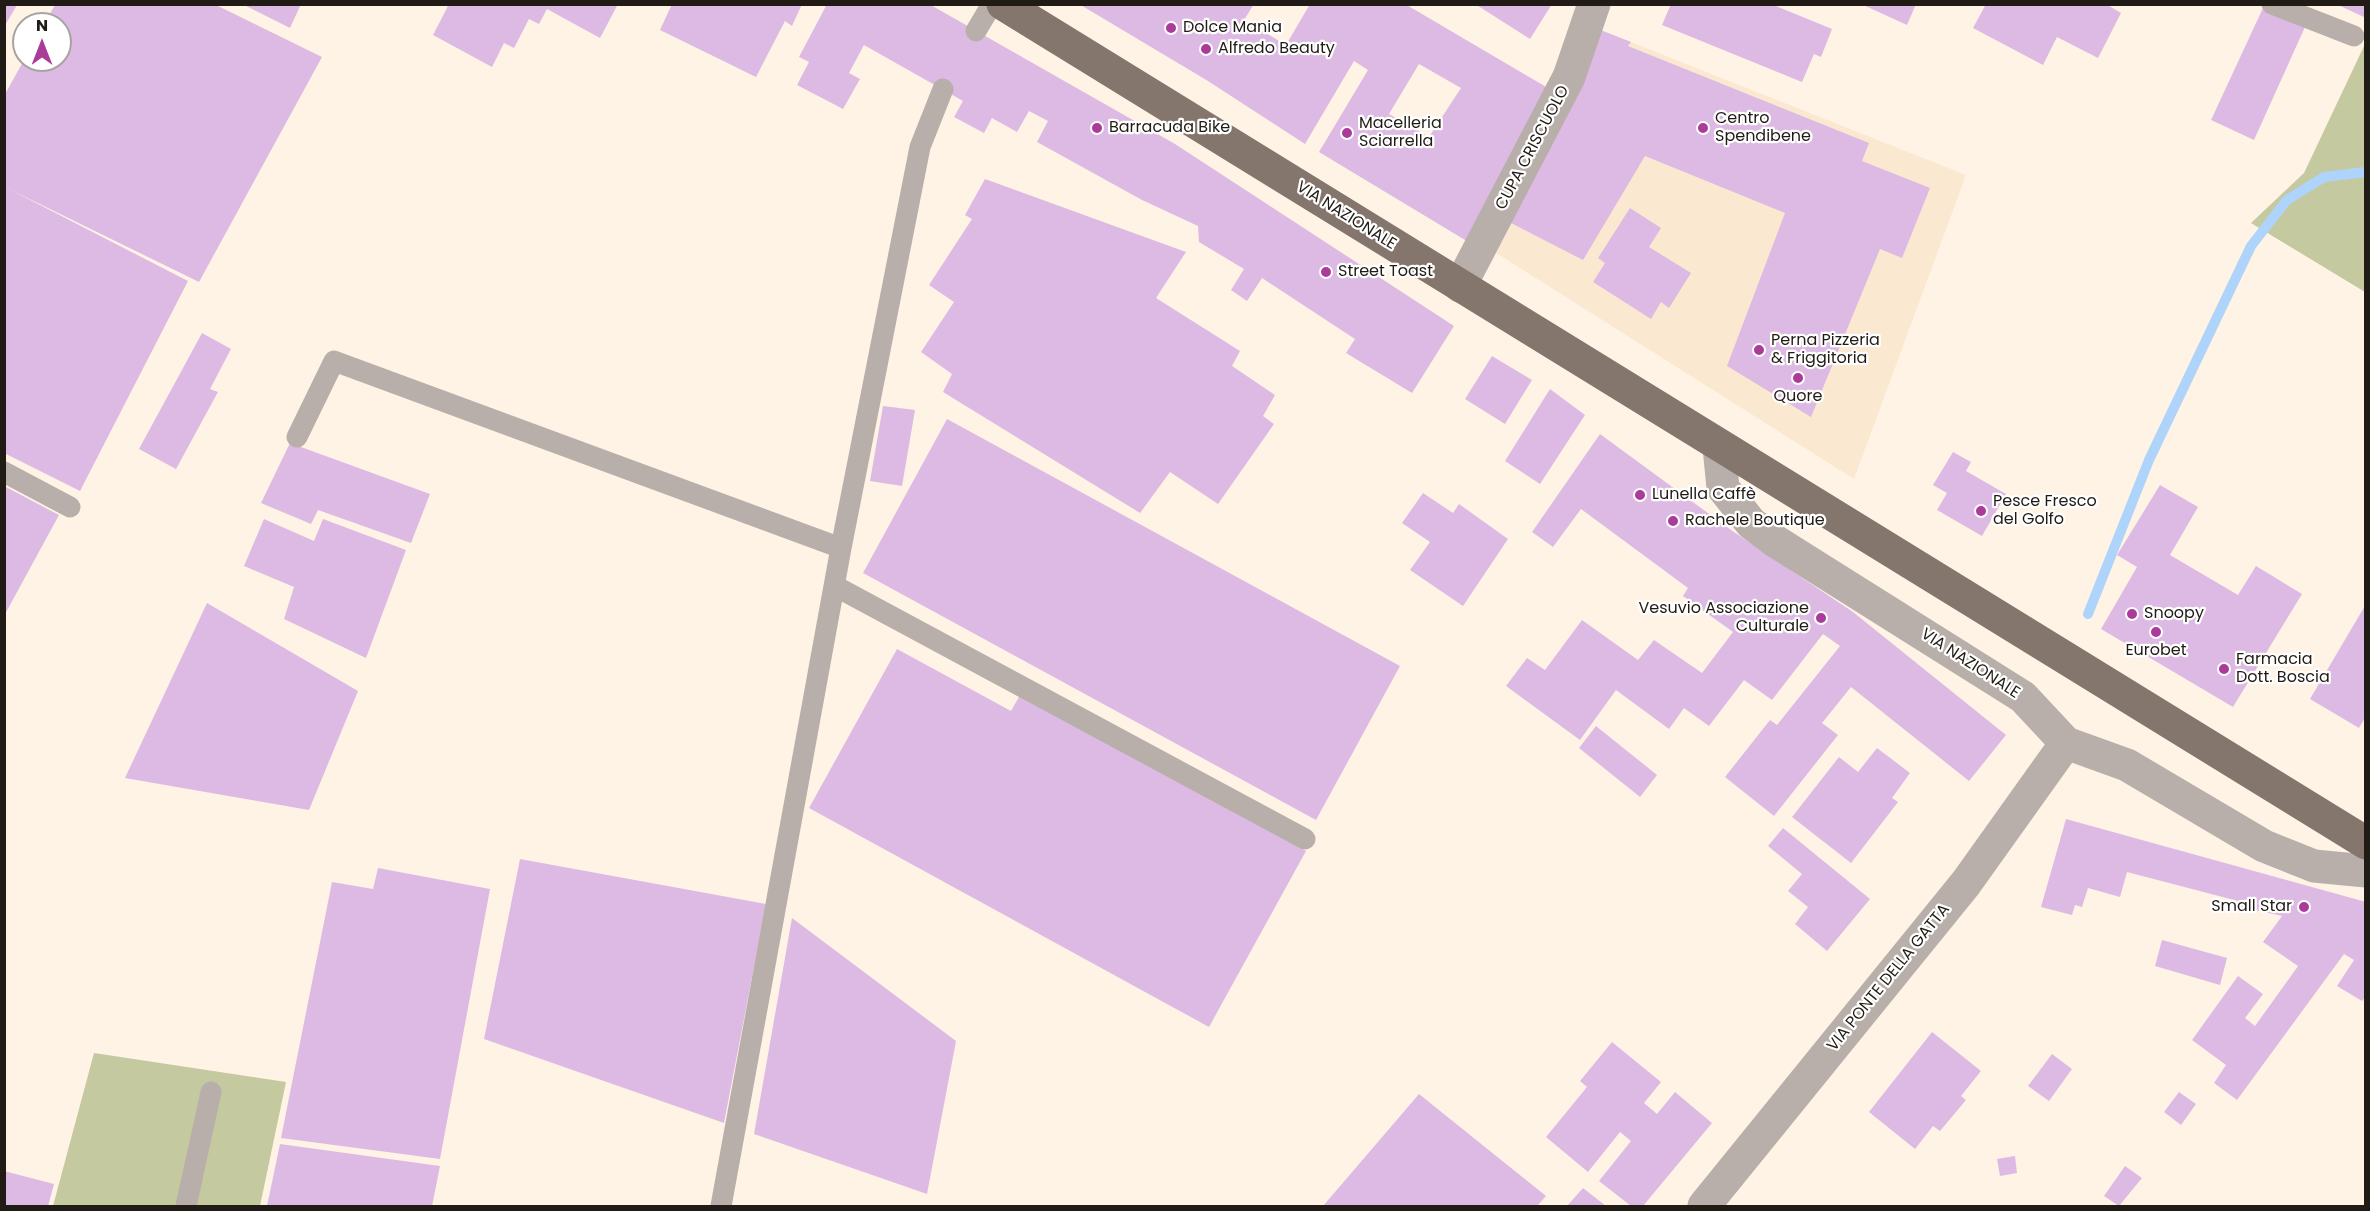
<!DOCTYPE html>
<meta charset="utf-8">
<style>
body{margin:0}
#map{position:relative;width:2370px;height:1211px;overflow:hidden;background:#fef3e4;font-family:Poppins,sans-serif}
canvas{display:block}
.frame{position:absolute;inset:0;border:6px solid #201c15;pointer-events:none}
.north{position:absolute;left:12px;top:12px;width:60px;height:60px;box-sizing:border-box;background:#fff;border:2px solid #a6a4a1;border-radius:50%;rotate:0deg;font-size:16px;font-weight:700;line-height:24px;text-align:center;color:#201c15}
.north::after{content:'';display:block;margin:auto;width:21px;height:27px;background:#aa3b99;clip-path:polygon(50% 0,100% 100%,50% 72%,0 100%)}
</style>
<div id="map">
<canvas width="2370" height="1211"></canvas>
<div class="frame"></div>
<div class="north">N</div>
</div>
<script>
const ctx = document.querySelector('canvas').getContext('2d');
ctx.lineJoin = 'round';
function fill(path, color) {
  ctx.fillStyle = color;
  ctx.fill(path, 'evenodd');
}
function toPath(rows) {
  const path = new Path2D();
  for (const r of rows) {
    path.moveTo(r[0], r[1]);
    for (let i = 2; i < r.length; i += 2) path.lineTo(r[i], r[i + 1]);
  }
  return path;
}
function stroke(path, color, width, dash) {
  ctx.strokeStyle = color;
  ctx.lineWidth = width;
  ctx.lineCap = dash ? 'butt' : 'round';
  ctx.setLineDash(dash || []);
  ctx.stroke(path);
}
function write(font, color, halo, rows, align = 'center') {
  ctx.font = font + ' Poppins,sans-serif';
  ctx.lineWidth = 4.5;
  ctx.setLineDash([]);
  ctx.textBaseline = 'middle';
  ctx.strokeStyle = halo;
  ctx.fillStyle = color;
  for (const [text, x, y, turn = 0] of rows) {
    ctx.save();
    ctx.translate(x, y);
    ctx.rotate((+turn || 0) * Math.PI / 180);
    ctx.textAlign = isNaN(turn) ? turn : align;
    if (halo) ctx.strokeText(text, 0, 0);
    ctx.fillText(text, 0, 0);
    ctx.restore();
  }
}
fill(toPath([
 [1598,29,1966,175,1854,479,1493,251]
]), '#fbe8d0');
fill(toPath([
 [2365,44,2365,292,2251,223,2304,173],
 [94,1053,286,1082,260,1206,53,1206]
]), '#c4c99f');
stroke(toPath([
 [2088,614,2149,460,2251,246,2287,200,2324,177,2366,172]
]), '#aed4fb', 10);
fill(toPath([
 [242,4,301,4,290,28],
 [449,4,618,4,600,38,547,9,539,24,529,19,514,48,504,43,492,67,433,35],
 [672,4,802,4,792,26,785,21,756,77,660,30],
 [827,4,929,4,1175,144,1454,326,1412,393,1346,353,1355,339,1262,278,1247,301,1231,290,1244,269,1199,242,1198,226,1142,200,1037,142,1048,121,1029,111,1017,132,992,118,984,133,954,117,963,101,864,45,849,73,860,79,843,109,797,85,809,62,799,57],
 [1079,4,1254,4,1244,20,1286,45,1310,4,1405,4,1553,91,1470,243,1319,152,1368,70,1354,61,1305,144,1208,81],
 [1419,64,1461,88,1429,137,1389,114],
 [1475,4,1552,4,1530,39],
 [1671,4,1771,4,1832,29,1821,57,1814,54,1802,82,1662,25],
 [1861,4,1916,4,1907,25],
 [1986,4,2106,4,2121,13,2098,58,2057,37,2043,65,1973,28],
 [2336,4,2366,4,2366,18],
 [4,5,17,5,4,27],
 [55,5,216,5,322,57,199,282,7,188,188,281,80,491,4,453,4,96,24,60,60,60,60,24,44,24],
 [2263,8,2305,27,2254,140,2211,120],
 [1598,29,1631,42,1628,46,1869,143,1862,161,1930,188,1902,258,1880,249,1811,417,1727,366,1785,213,1645,156,1583,260,1507,221],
 [985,179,1186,252,1156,298,1240,351,1232,366,1275,395,1263,416,1274,424,1218,504,1170,472,1140,513,943,392,952,374,921,352,954,302,929,285,972,219,965,215],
 [1630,208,1661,228,1649,247,1691,273,1669,308,1661,302,1651,319,1593,282,1605,263,1598,258],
 [202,333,231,349,210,389,218,392,176,469,139,449],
 [1492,356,1532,380,1505,424,1465,399],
 [1550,389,1585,415,1540,484,1505,461],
 [883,406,915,410,902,486,870,481],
 [947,419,1400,666,1316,820,863,573],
 [1600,434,1731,530,1853,612,2006,735,1969,781,1851,687,1822,723,1838,735,1774,816,1725,777,1770,720,1777,725,1840,646,1823,634,1772,700,1744,680,1709,726,1684,708,1669,729,1616,690,1580,740,1506,686,1527,658,1545,670,1582,620,1638,660,1654,640,1702,673,1733,632,1683,596,1688,588,1581,509,1553,547,1532,532],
 [290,443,430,494,411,543,318,510,311,524,261,503],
 [1953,452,1971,462,1966,471,2006,494,1982,536,1937,510,1947,493,1933,485],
 [2160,485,2198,507,2170,555,2238,595,2256,566,2302,594,2233,707,2101,629,2137,567,2117,555],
 [4,486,59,515,4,616],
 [1423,493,1453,513,1459,504,1508,539,1463,606,1410,570,1430,542,1402,523],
 [264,519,314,541,323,519,406,550,366,658,284,619,294,587,244,566],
 [207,603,358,691,309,810,125,778],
 [2366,604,2366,716,2359,728,2310,699],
 [897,649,1011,711,1020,695,1306,851,1209,1027,809,808],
 [1596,726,1657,775,1640,797,1579,748],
 [1877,748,1910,773,1892,798,1898,802,1851,863,1792,817,1839,757,1858,772],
 [2066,819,2366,902,2366,996,2362,1001,2337,986,2354,960,2344,954,2237,1100,2214,1083,2226,1065,2192,1040,2238,976,2263,994,2245,1018,2255,1026,2296,969,2298,966,2263,942,2282,916,2237,906,2238,901,2127,872,2120,897,2088,888,2082,907,2075,905,2072,915,2041,907],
 [1783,828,1870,899,1827,951,1795,924,1808,907,1788,891,1802,874,1768,846],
 [520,859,766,904,724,1123,484,1039],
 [378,868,490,889,440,1159,281,1138,332,882,373,889],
 [792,918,956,1041,927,1194,754,1134],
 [2162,940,2227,958,2220,985,2155,966],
 [1932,1032,1981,1071,1961,1096,1966,1100,1940,1131,1933,1126,1915,1149,1869,1112],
 [1612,1042,1661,1082,1644,1103,1657,1114,1675,1092,1712,1123,1643,1206,1631,1206,1599,1181,1631,1141,1620,1132,1588,1172,1546,1137,1587,1087,1580,1081],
 [2052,1054,2072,1069,2049,1101,2028,1086],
 [2179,1092,2196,1104,2181,1125,2164,1112],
 [1419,1094,1546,1196,1537,1206,1323,1206],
 [280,1144,440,1166,432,1206,267,1206],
 [2015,1156,2017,1173,2000,1176,1997,1159],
 [2125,1166,2142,1178,2119,1206,2104,1196],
 [4,1171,54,1184,48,1206,4,1206],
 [1583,1188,1606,1206,1567,1206]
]), '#ddbae4');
stroke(toPath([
 [2272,4,2354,36],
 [976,31,992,4],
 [297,437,334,361,841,548],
 [4,472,70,507],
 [835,586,1305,839],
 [186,1206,211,1092],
 [721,1206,841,548,920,147,943,89]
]), '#b8afaa', 21);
stroke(toPath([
 [1460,286,1569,77,1594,4],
 [1719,447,1723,488,1751,523,1775,541,2023,697,2066,743,2127,765,2264,846,2314,866,2366,871],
 [1704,1206,1966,883,2066,743]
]), '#b8afaa', 33);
stroke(toPath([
 [1003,4,2366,843]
]), '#85766d', 33);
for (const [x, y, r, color] of [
 [1171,28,6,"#aa3b99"],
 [1206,49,6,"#aa3b99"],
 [1097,128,6,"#aa3b99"],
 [1703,128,6,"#aa3b99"],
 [1347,133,6,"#aa3b99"],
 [1326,272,6,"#aa3b99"],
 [1759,350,6,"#aa3b99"],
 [1798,378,6,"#aa3b99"],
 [1640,495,6,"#aa3b99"],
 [1981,511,6,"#aa3b99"],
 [1673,521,6,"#aa3b99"],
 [2132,614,6,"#aa3b99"],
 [1821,618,6,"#aa3b99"],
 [2156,632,6,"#aa3b99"],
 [2224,669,6,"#aa3b99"],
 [2304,907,6,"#aa3b99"]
]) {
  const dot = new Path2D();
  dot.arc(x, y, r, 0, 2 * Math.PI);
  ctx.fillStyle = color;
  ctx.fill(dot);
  stroke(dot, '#fff', 2);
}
write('16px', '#201c15', '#fff', [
 ["Dolce Mania",1183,28],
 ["Alfredo Beauty",1218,49],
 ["Centro",1715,119],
 ["Spendibene",1715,137],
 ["Macelleria",1359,124],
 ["Sciarrella",1359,142],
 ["Barracuda Bike",1109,128],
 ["Street Toast",1338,272],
 ["Perna Pizzeria",1771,341],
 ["& Friggitoria",1771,359],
 ["Quore",1798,397,"center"],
 ["Lunella Caffè",1652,495],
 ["Pesce Fresco",1993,502],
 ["del Golfo",1993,520],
 ["Rachele Boutique",1685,521],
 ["Vesuvio Associazione",1809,609,"right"],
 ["Culturale",1809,627,"right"],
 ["Snoopy",2144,614],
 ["Eurobet",2156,651,"center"],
 ["Farmacia",2236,660],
 ["Dott. Boscia",2236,678],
 ["Small Star",2292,907,"right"]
], 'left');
write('16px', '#201c15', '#fff', [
 ["CUPA CRISCUOLO",1533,148,-62],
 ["VIA NAZIONALE",1346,216,32],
 ["VIA NAZIONALE",1970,664,33],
 ["VIA PONTE DELLA GATTA",1889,978,-51]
]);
</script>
